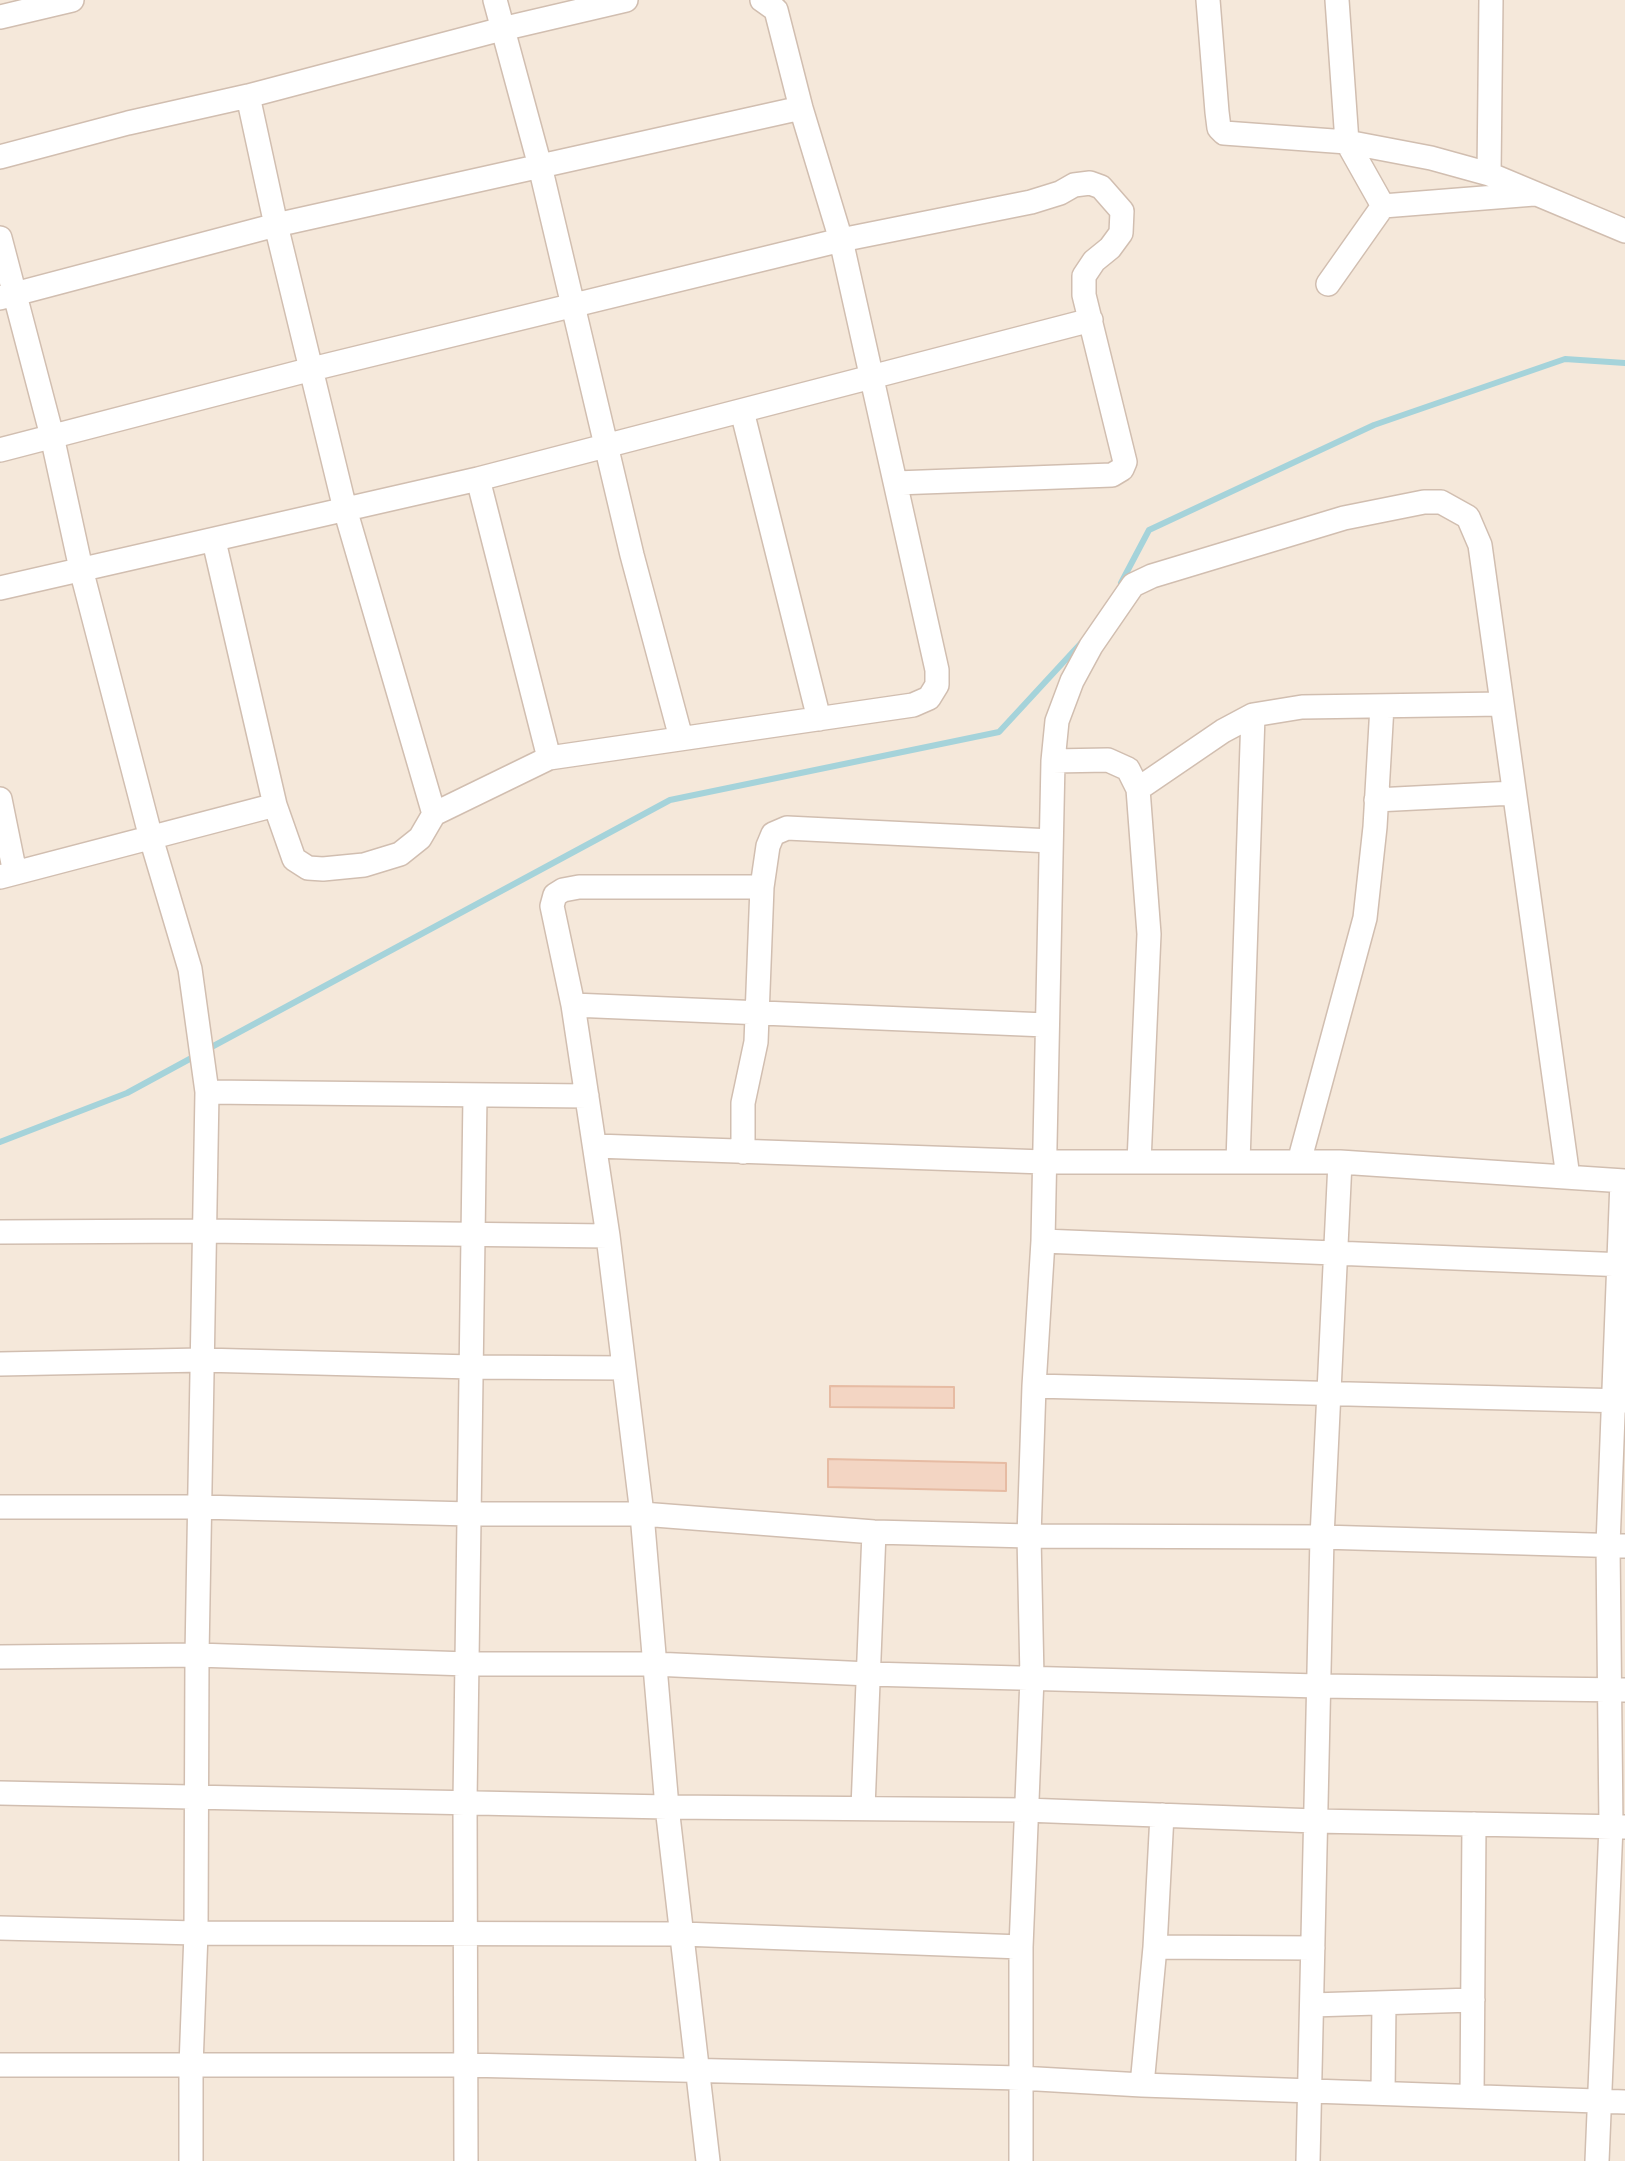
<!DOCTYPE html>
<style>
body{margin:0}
canvas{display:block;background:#fdf6ec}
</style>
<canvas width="1625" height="2161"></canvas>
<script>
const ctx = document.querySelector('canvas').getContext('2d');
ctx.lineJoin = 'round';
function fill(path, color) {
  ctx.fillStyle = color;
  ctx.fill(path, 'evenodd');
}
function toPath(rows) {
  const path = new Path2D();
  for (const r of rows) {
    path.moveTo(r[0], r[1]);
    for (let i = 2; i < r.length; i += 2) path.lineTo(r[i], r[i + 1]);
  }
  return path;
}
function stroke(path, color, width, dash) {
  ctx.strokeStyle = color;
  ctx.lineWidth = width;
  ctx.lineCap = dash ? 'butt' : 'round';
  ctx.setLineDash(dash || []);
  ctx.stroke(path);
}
fill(toPath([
 [0,0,1625,0,1625,2161,0,2161]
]), '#f5e8da');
stroke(toPath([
 [1121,583,1149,530,1374,425,1565,359,1625,363],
 [206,1050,670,800,999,732,1083,641],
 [0,1142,127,1093,197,1055]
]), '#a5d3da', 6);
const building = toPath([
 [830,1386,954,1387,954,1408,830,1407,830,1386],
 [828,1459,1006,1463,1006,1491,828,1487,828,1459]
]);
fill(building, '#f3d5c3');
stroke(building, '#e6bba3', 2);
const minor = toPath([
 [495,0,540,166,632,555,681,738],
 [1208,0,1217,112,1219,128,1224,133,1347,142,1431,158,1489,174,1625,231],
 [1337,0,1347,142,1383,206],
 [0,17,72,0],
 [248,96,502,29,626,0],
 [0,157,128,123,248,96,276,225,345,509,434,814],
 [1489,174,1491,0],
 [1383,206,1534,194],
 [0,238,52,436,81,569,151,838,190,969,207,1092,197,1655,196,1933,191,2066,191,2161],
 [1328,284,1383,206],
 [0,298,276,225,801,108],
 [742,411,819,719],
 [0,450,312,369,841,240,1031,202,1060,193,1074,185,1090,183,1101,187,1122,211,1121,233,1110,248,1094,261,1084,276,1084,295,1125,462,1122,469,1112,475,896,483],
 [478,479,549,758],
 [0,588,478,479,1091,320],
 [1053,761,1108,760,1128,769,1138,789,1149,934,1139,1162],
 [1138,789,1223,731,1253,715,1302,707,1502,704],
 [0,799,15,873],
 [1376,800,1514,793],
 [275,805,294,859,308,868,323,869,364,865,400,854,420,838,434,814,549,758,913,705,929,698,937,685,937,670,841,240,801,108,776,10,762,0],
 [0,877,275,805,214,541],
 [573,1005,1046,1025],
 [207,1092,587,1096],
 [596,1146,1044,1162,1340,1162,1625,1181],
 [743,1152,743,1103,756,1042,762,887,768,846,773,834,787,828,1051,841],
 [1238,1162,1253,715],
 [1299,1162,1365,918,1375,827,1382,706],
 [0,1232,205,1231,608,1236],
 [1043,1241,1625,1265],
 [0,1364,202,1360,472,1367,624,1368],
 [1034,1386,1625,1401],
 [0,1507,200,1507,470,1514,642,1514,874,1532,1029,1536,1322,1537,1625,1546],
 [0,1657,197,1655,468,1664,654,1664,869,1674,1318,1686,1625,1690],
 [0,1793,667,1807,1025,1810,1315,1821,1625,1827],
 [863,1808,874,1532],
 [0,1928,196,1933,683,1934,1021,1947],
 [1155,1947,1313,1948],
 [1312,2005,1473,2000],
 [0,2065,466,2065,1020,2078,1142,2085,1625,2102],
 [1142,2085,1155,1947,1162,1815],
 [1383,2093,1384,2003],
 [1472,2096,1474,1824],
 [466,2161,465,1801,475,1096],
 [708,2161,667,1807,642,1514,608,1236,573,1005,552,906,555,895,563,890,579,887,762,887],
 [1021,2161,1021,1947,1032,1678,1029,1536,1034,1386,1043,1241,1053,761,1057,721,1072,681,1091,646,1133,585,1152,576,1344,518,1424,502,1441,502,1468,517,1480,545,1568,1177],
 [1308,2161,1322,1537,1340,1162],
 [1597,2161,1611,1826,1608,1545,1622,1181]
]);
stroke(minor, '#d1beb0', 26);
stroke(minor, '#fff', 23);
</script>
